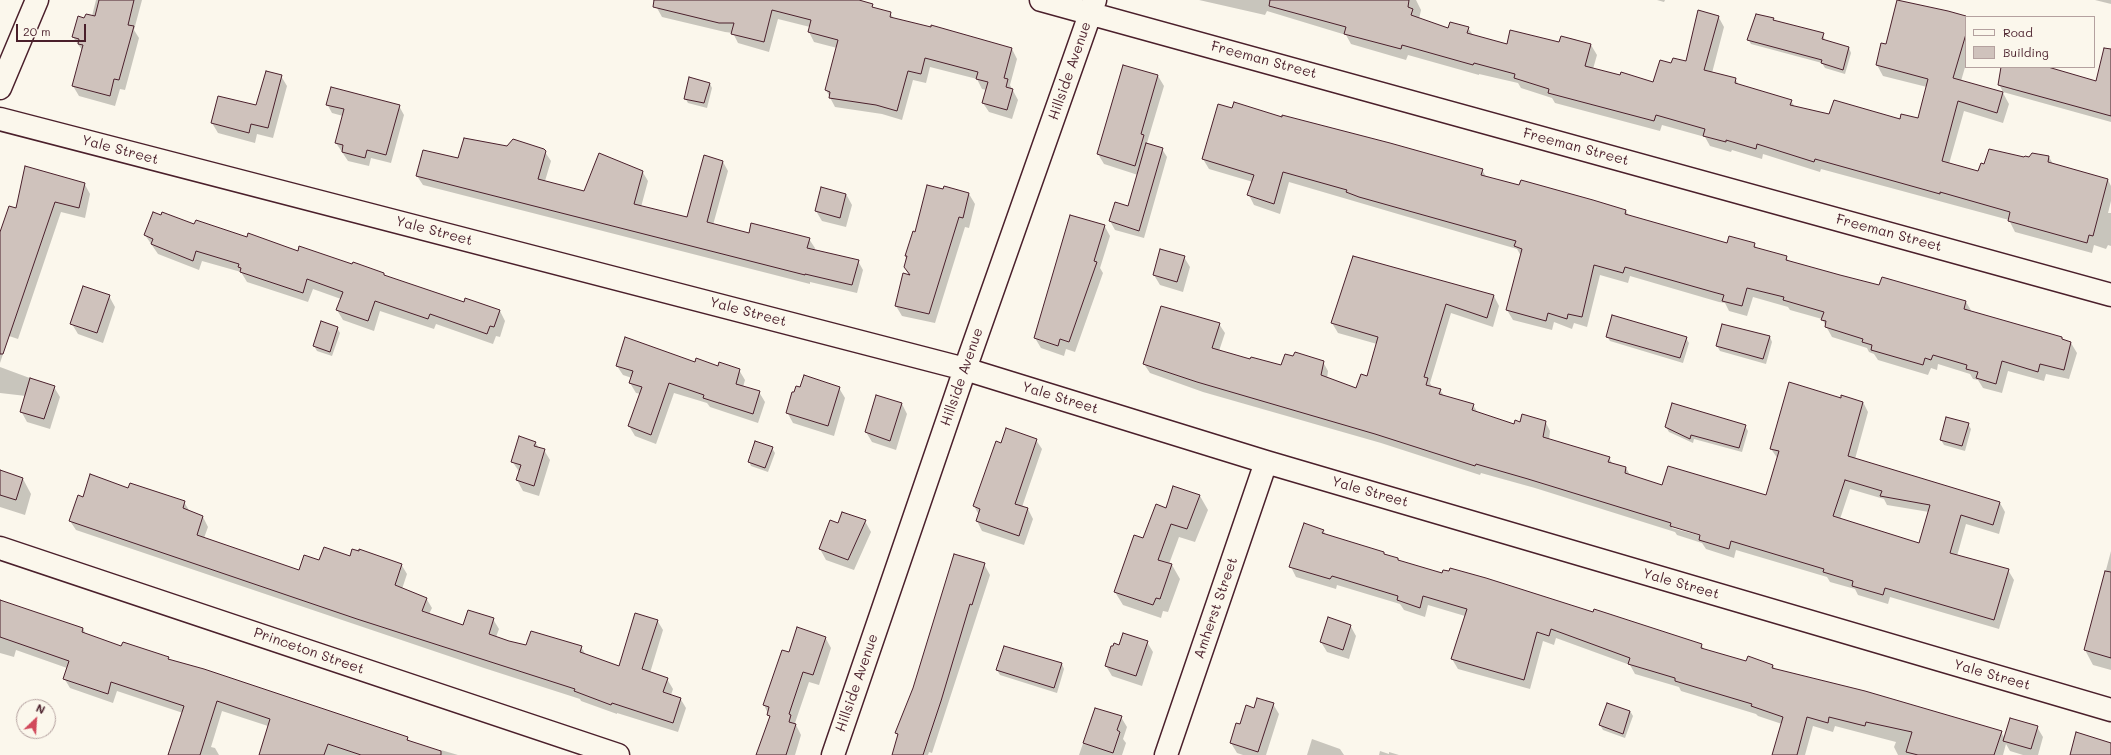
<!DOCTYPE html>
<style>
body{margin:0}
#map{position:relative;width:2111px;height:755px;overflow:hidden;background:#fbf7ec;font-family:Mali,sans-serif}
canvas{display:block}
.legend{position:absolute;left:1965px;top:16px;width:130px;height:52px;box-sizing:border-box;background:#fbf7ec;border:1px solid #b4a19f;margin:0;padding:5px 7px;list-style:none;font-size:12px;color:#4a1f2b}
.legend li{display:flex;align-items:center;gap:8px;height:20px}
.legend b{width:20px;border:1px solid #b4a19f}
.north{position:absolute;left:16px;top:699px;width:40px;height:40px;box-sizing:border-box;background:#fbf7ec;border:1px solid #b4a19f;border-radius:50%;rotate:25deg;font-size:11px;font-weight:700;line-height:16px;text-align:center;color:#4a1f2b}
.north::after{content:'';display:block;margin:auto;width:14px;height:18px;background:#d1495b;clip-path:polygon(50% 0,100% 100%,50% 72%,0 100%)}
.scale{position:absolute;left:16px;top:24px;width:70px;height:18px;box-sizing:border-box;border:2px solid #4a1f2b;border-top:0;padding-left:5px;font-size:12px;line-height:14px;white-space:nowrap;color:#4a1f2b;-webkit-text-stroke:3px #fbf7ec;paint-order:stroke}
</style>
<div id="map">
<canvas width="2111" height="755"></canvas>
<ul class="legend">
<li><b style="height:5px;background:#fbf7ec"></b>Road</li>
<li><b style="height:11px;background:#cfc2bc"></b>Building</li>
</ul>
<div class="north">N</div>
<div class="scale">20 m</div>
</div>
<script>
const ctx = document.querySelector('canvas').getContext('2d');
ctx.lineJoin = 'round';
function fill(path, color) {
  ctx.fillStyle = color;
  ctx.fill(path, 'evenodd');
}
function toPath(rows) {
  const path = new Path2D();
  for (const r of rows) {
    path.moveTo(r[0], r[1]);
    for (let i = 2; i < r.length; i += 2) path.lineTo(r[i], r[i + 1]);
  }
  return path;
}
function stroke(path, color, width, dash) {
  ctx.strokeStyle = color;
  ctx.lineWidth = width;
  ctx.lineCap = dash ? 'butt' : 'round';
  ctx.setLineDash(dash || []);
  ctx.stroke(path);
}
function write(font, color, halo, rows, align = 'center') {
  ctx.font = font + ' Mali,sans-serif';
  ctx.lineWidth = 4;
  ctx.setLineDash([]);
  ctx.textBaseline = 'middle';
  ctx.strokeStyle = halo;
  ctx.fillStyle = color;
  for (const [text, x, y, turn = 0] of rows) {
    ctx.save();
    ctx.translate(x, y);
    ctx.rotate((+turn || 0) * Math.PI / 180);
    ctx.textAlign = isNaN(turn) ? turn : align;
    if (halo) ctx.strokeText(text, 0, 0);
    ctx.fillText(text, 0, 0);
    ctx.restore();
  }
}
fill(toPath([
 [96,0,142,0,134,30,139,38,125,90,120,89,115,106,79,96,73,86,82,50,73,37,85,19,92,16],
 [659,0,843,0,890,13,894,19,932,28,932,26,1012,49,1017,59,1010,85,1018,100,1012,119,989,112,983,103,987,90,982,89,977,79,930,67,926,83,913,80,902,120,882,114,835,107,826,90,837,48,814,42,809,32,810,27,778,19,769,52,738,43,733,33,725,32,662,17,657,8],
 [1199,0,1416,0,1421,10,1419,19,1449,29,1468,28,1473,35,1507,45,1560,43,1562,37,1574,39,1591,45,1597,55,1593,69,1654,83,1672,64,1687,62,1718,16,1724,27,1712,73,1735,79,1739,85,1791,101,1795,107,1830,116,1900,120,1919,119,1927,87,1883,76,1877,65,1887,45,1966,18,1966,64,1961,81,2003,93,2009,104,2003,123,1964,111,1949,164,1979,172,1985,165,2025,159,2049,157,2053,164,2108,180,2111,186,2111,201,2108,213,2111,213,2111,246,2108,245,2106,249,2094,245,2092,253,2015,232,2009,220,1821,169,1820,172,1763,154,1762,159,1732,150,1731,152,1710,146,1705,137,1662,125,1660,131,1555,103,1552,98,1521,88,1518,83,1479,74,1479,75,1408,55,1406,60,1351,44,1346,35,1267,11,1265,15],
 [1657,0,1665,0,1664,2],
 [2095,0,2111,0,2111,4],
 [1773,19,1774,22,1823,34,1825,41,1849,48,1851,53,1845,74,1825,68,1822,63,1751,44,1748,39],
 [2111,55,2111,122,2003,92,1999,84,2002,67,2045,67,2097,82],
 [281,76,287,86,273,138,257,134,255,143,218,133,212,123,257,107],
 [1158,76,1164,86,1147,143,1149,145,1162,149,1167,157,1144,238,1115,230,1110,221,1128,207,1138,175,1104,164,1098,154],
 [710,84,712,88,707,108,688,103,685,98],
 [327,104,399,106,404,115,391,163,371,158,369,166,348,161,336,143,343,116,332,113],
 [1233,110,1282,118,1482,170,1487,178,1626,211,1629,216,1728,244,1754,244,1757,249,1786,257,1789,262,1880,287,1966,302,1972,312,2071,343,2077,353,2069,379,2046,374,2044,381,2008,371,2002,393,1983,388,1978,380,1973,379,1970,374,1938,364,1937,370,1931,368,1928,375,1878,360,1874,354,1869,352,1867,348,1832,337,1822,319,1790,310,1788,307,1753,297,1747,316,1729,311,1725,303,1719,302,1630,276,1628,283,1600,275,1587,327,1574,323,1572,329,1554,322,1552,330,1513,320,1507,310,1521,256,1517,249,1289,182,1280,214,1254,205,1249,195,1253,182,1209,169,1203,159],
 [507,147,545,152,551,161,545,181,584,192,642,171,648,181,641,207,688,218,723,162,728,171,713,225,749,234,809,239,815,248,814,251,858,261,863,270,857,293,810,282,810,284,423,185,417,176,458,160],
 [84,183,90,194,85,218,61,212,18,339,9,336,0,363,0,238,16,210],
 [846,194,852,205,846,227,822,221,816,211],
 [969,194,975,204,969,228,965,227,935,323,902,316,896,306,910,276,905,267,906,256,915,233],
 [195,225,384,274,385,277,464,303,500,311,505,321,500,337,496,336,493,344,436,324,434,329,380,311,374,331,343,320,337,310,341,299,313,289,308,302,247,282,241,272,202,261,199,270,158,254,145,235],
 [1104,225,1110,236,1100,268,1103,273,1075,352,1066,349,1064,356,1041,348,1035,338],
 [1184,257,1190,267,1183,292,1160,285,1154,275],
 [1354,257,1494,296,1499,306,1493,327,1451,313,1430,383,1433,388,1440,390,1444,396,1473,405,1478,413,1515,425,1545,421,1550,431,1549,440,1609,458,1613,465,1626,468,1630,475,1663,486,1767,497,1778,459,1771,449,1841,399,1863,402,1868,412,1855,459,2000,503,2005,512,1999,534,1966,524,1957,556,2008,570,2014,580,1999,629,1890,597,1888,604,1858,595,1855,589,1830,582,1827,577,1736,550,1734,558,1706,549,1702,543,1677,535,1675,532,1535,488,1481,473,1480,475,1381,443,1203,392,1150,373,1144,364,1219,324,1225,333,1219,351,1251,361,1282,366,1323,362,1328,371,1327,379,1357,390,1367,377,1377,344,1338,333,1332,323],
 [1850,489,1884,499,1887,505,1929,512,1920,544,1840,519],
 [1672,525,1705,536,1705,537,1672,528],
 [109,296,115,307,103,343,78,334,72,324],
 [321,323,337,328,340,333,332,356,317,351,314,346],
 [1607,336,1686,338,1689,343,1683,363,1610,341],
 [1770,337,1772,342,1766,364,1720,351,1717,346],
 [695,364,739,370,745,380,743,387,759,392,765,402,758,423,710,407,707,403,674,393,656,444,635,436,629,426,641,394,636,393,630,383,632,378,623,375,617,366],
 [0,367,54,387,60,397,50,429,27,422,21,411,26,396,0,393],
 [839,388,845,398,834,436,793,423,787,412],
 [902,404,907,414,896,450,872,442,866,432],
 [1968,424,1971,429,1965,451,1944,445,1941,440],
 [1745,426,1748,431,1742,452,1694,439,1693,443,1669,432,1666,427],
 [1036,440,1042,449,1022,507,1028,509,1033,519,1024,545,982,531,977,521,979,515,974,506,1002,444],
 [535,442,539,448,544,450,550,460,539,496,523,491,517,480,520,473,512,461],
 [772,448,775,453,768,472,751,466,749,461],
 [0,471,23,479,31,494,25,515,0,507],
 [1174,487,1200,496,1208,510,1195,542,1179,537,1169,564,1172,565,1180,579,1168,612,1163,611,1161,618,1123,605,1115,592,1144,539,1166,509],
 [129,489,184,502,190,512,203,517,208,527,204,538,300,571,320,561,351,558,401,564,407,574,402,589,426,598,432,608,429,614,464,626,493,619,499,629,496,637,527,647,581,647,586,655,620,667,657,620,663,630,650,673,667,679,673,689,671,695,680,698,686,708,678,732,617,713,617,714,581,701,580,699,484,668,76,530,70,521,83,498],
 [865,521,871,532,854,570,826,560,820,549,839,524],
 [1323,530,1326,535,1384,553,1385,556,1399,561,1443,575,1593,613,1701,645,1705,650,1747,662,1773,665,1775,670,2001,732,2005,739,2037,727,2043,737,2038,755,2023,755,2010,751,2006,744,2003,755,1898,755,1894,747,1896,742,1835,726,1833,732,1813,726,1805,755,1773,755,1782,724,1758,716,1756,714,1681,691,1679,687,1635,674,1630,665,1556,638,1554,645,1543,641,1530,689,1458,669,1452,659,1465,616,1428,605,1425,617,1404,610,1400,604,1337,585,1336,589,1296,577,1291,567],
 [2111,551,2111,670,2093,665,2085,650],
 [984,564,990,575,932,753,929,752,928,755,893,755,899,737,896,733],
 [0,601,83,628,86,635,122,647,168,658,170,660,407,738,410,742,440,752,441,750,458,755,260,755,268,726,222,711,211,747,215,748,219,755,169,755,183,713,117,691,113,703,70,688,64,678,67,668,16,650,14,657,0,653],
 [1350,625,1356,636,1349,659,1327,652,1321,642],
 [825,637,831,648,819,685,809,682,795,723,801,735,795,755,760,755,770,718,764,705,789,654],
 [1147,642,1153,652,1142,686,1112,676,1106,666,1119,646],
 [1062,664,1064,669,1057,693,1000,675,997,670],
 [1273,704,1279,714,1266,755,1243,755,1237,753,1231,743,1241,726,1255,709],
 [1095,709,1121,717,1127,727,1123,739,1126,743,1122,755,1079,755],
 [1630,711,1633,716,1625,738,1603,730,1600,725],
 [1312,739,1340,749,1344,755,1307,755],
 [1380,751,1389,754,1389,752,1399,755,1379,755]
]), '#0003');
const building = toPath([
 [99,0,134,0,128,25,134,26,119,80,114,79,110,96,72,86,83,45,78,44,79,39,72,37,78,16,84,18,86,14,95,16,99,0],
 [654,0,859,0,873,4,872,7,891,12,890,17,931,27,931,25,1012,48,1004,78,1008,79,1006,87,1013,89,1007,110,982,103,988,82,976,79,978,72,925,58,921,74,908,71,897,111,876,105,829,98,830,92,825,90,838,40,808,32,811,20,772,10,764,42,731,34,734,23,719,23,653,7,654,0],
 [1270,0,1409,0,1408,7,1413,9,1411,15,1448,28,1450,22,1469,27,1467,33,1507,44,1510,30,1559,42,1561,36,1591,44,1585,66,1620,75,1621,72,1653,82,1660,60,1671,63,1673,58,1686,61,1698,10,1719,16,1704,70,1736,78,1735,83,1792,100,1790,105,1829,114,1834,100,1900,119,1901,114,1918,118,1928,79,1876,65,1881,43,1886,44,1897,0,1948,11,1966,16,1966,34,1953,78,2003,92,1997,113,1958,101,1942,161,1978,171,1981,163,1984,164,1989,149,2024,157,2025,156,2029,157,2032,153,2049,156,2048,162,2108,179,2093,236,2089,235,2087,243,2008,221,2010,212,1940,192,1940,194,1815,159,1814,162,1757,144,1756,149,1726,140,1726,142,1703,136,1705,129,1656,115,1654,121,1548,93,1549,89,1514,78,1515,74,1474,63,1473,65,1402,45,1401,49,1344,34,1346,27,1269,6,1270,0],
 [1756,14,1774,18,1773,20,1824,33,1822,39,1849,47,1843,70,1821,63,1822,60,1747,40,1756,14],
 [2104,48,2111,49,2111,116,1998,85,2001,67,2048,67,2096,81,2104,48],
 [1123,65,1158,75,1141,134,1144,135,1135,166,1097,154,1123,65],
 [266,71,282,75,268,128,251,124,249,133,211,123,218,96,256,105,266,71],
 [689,77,710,83,704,103,684,99,689,77],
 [331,87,400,105,386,155,367,150,365,158,342,152,343,145,335,143,344,109,326,105,331,87],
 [1234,102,1282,117,1282,115,1390,143,1483,169,1481,175,1519,185,1521,180,1593,200,1626,210,1625,214,1727,243,1729,236,1755,243,1754,247,1787,256,1786,260,1840,275,1879,285,1882,277,1966,301,1964,309,2062,337,2062,339,2071,342,2064,370,2040,364,2038,372,2002,361,1996,384,1976,378,1978,372,1966,369,1967,365,1933,355,1931,360,1925,358,1923,365,1871,350,1872,345,1862,342,1863,339,1825,327,1826,321,1821,320,1824,312,1783,300,1784,297,1747,288,1742,306,1722,301,1724,295,1713,292,1625,267,1623,273,1594,265,1582,317,1568,314,1567,319,1548,313,1546,321,1506,310,1522,249,1514,246,1516,241,1359,197,1346,192,1347,190,1283,172,1274,204,1247,195,1254,175,1202,159,1218,104,1232,108,1234,102],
 [464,138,507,146,513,139,544,149,546,151,538,179,584,191,599,153,643,171,634,204,687,217,704,155,723,161,707,222,749,233,751,223,810,238,807,248,859,260,852,285,805,274,805,275,416,176,423,150,458,158,464,138],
 [1146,143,1163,148,1139,231,1109,221,1115,202,1128,206,1146,143],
 [25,166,85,183,79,208,55,202,3,354,0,354,0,232,9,206,16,208,25,166],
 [927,185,943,189,944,186,969,193,963,218,959,217,929,314,895,306,903,273,910,275,904,267,907,256,905,256,913,231,915,232,927,185],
 [821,187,846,194,840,218,815,211,821,187],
 [153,212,161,215,162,212,194,224,196,220,247,237,248,233,298,251,299,246,352,264,353,262,384,273,384,275,464,302,465,298,500,310,494,327,490,326,487,334,430,314,428,319,375,301,368,321,336,310,343,292,307,279,303,293,240,272,241,268,238,267,239,264,196,251,193,261,151,244,153,239,144,235,153,212],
 [1070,215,1105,225,1094,261,1097,262,1069,342,1060,339,1058,346,1034,338,1070,215],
 [1160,249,1185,256,1177,282,1153,275,1160,249],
 [1353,256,1494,295,1487,318,1446,304,1424,377,1428,378,1426,385,1441,389,1439,394,1474,404,1472,410,1514,424,1515,420,1520,422,1522,414,1546,421,1543,437,1610,457,1608,462,1626,467,1625,473,1662,485,1668,466,1766,495,1779,451,1770,449,1789,382,1841,398,1841,395,1863,402,1848,456,2000,502,1993,525,1961,515,1950,553,2009,569,1994,620,1885,588,1883,595,1852,586,1853,581,1823,572,1824,569,1731,541,1729,549,1699,540,1700,535,1670,526,1671,523,1528,479,1476,464,1475,466,1375,434,1197,382,1143,364,1161,306,1220,323,1212,348,1250,359,1251,357,1281,365,1285,354,1293,356,1295,352,1324,361,1321,375,1356,388,1361,374,1367,376,1378,337,1331,323,1353,256],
 [1845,480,1882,491,1880,496,1930,505,1919,543,1833,516,1845,480],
 [83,286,110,295,97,333,70,324,83,286],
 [1612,315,1687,337,1680,358,1606,337,1612,315],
 [321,321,338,327,330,352,313,346,321,321],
 [1722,324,1770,336,1763,359,1716,346,1722,324],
 [625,337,695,362,696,358,718,366,719,362,740,369,736,384,760,391,753,414,703,398,704,395,669,383,651,435,628,426,642,387,629,383,633,371,616,366,625,337],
 [804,375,840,387,828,426,786,413,792,392,794,392,796,386,800,387,804,375],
 [30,378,55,386,44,419,20,412,30,378],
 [876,395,902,403,890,441,865,432,876,395],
 [1672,403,1746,425,1739,448,1691,435,1690,439,1665,427,1672,403],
 [1946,417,1969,423,1962,446,1940,440,1946,417],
 [1006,428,1037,439,1015,504,1028,508,1019,536,976,521,980,509,973,506,996,441,1001,443,1006,428],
 [519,436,536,442,534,446,545,449,534,486,516,480,521,465,511,462,519,436],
 [755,441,773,447,765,468,748,462,755,441],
 [0,470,23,478,16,500,0,495,0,470],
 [90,474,128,488,130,483,185,501,183,508,203,516,197,535,299,570,304,555,319,560,324,547,350,556,352,549,359,551,359,549,402,564,395,585,427,598,422,611,463,625,468,610,494,618,489,634,509,641,526,645,531,631,582,646,580,652,619,666,635,613,658,620,642,669,668,678,663,692,681,698,673,723,612,703,611,705,574,691,575,689,357,619,69,521,78,495,83,497,90,474],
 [1173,486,1200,495,1187,529,1171,524,1158,560,1172,564,1160,599,1156,598,1153,605,1114,592,1134,535,1143,538,1156,504,1166,508,1173,486],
 [842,512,866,520,848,560,819,549,830,520,838,523,842,512],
 [1304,523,1324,530,1322,533,1384,552,1384,554,1398,558,1398,560,1442,573,1443,570,1449,571,1450,568,1486,578,1593,612,1594,609,1702,644,1701,648,1746,661,1748,656,1773,665,1772,668,1865,691,2002,731,1994,755,1918,755,1906,752,1912,732,1866,722,1865,726,1829,717,1828,723,1807,717,1797,755,1772,755,1783,717,1751,706,1752,704,1675,681,1675,678,1628,664,1630,658,1551,629,1549,636,1537,632,1524,680,1451,659,1467,609,1423,596,1420,608,1397,600,1398,596,1332,576,1330,579,1289,567,1304,523],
 [954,554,985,563,972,605,970,604,941,701,923,755,892,755,898,734,895,733,913,688,954,554],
 [2105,571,2111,572,2111,658,2084,650,2105,571],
 [0,600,83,628,82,632,121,646,123,642,169,657,168,659,204,669,408,737,407,740,441,751,441,755,361,755,328,744,324,755,259,755,270,719,217,701,200,755,168,755,184,706,111,682,108,694,63,679,69,661,0,637,0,600],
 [1328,617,1351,625,1343,650,1320,642,1328,617],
 [797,627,826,637,813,675,803,672,789,714,791,715,789,722,796,724,786,755,756,755,770,716,767,715,769,707,763,705,782,650,789,652,797,627],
 [1123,633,1148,641,1136,676,1105,666,1111,646,1113,646,1114,643,1119,645,1123,633],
 [1004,646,1062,663,1054,688,996,670,1004,646],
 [1257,698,1274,703,1258,752,1230,743,1236,723,1240,724,1246,705,1254,708,1257,698],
 [1607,703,1630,711,1623,734,1599,725,1607,703],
 [1095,708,1122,716,1117,730,1120,732,1113,753,1083,743,1095,708],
 [2010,718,2038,726,2031,749,2003,741,2010,718],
 [2076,732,2111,743,2111,755,2070,755,2076,732]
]);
fill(building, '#cfc2bc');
stroke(building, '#4a1f2b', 1);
const minor = toPath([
 [1041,0,2111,295],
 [0,88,37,0],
 [0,119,965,369,1266,462,2111,710],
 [0,548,618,755],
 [833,755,965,369,1095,0],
 [1166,755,1266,462]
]);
stroke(minor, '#4a1f2b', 25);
stroke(minor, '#fbf7ec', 22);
write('14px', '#4a1f2b', '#fbf7ec', [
 ["Freeman Street",1264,60,15],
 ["Hillside Avenue",1070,71,-71],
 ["Freeman Street",1576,147,15],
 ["Yale Street",120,150,15],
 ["Yale Street",434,231,15],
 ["Freeman Street",1889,233,15],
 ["Yale Street",748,312,15],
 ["Hillside Avenue",962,377,-71],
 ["Yale Street",1060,398,17],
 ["Yale Street",1370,492,16],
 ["Yale Street",1681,584,16],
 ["Amherst Street",1216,608,-71],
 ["Princeton Street",309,651,19],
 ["Yale Street",1992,675,16],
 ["Hillside Avenue",857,683,-71]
]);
</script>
